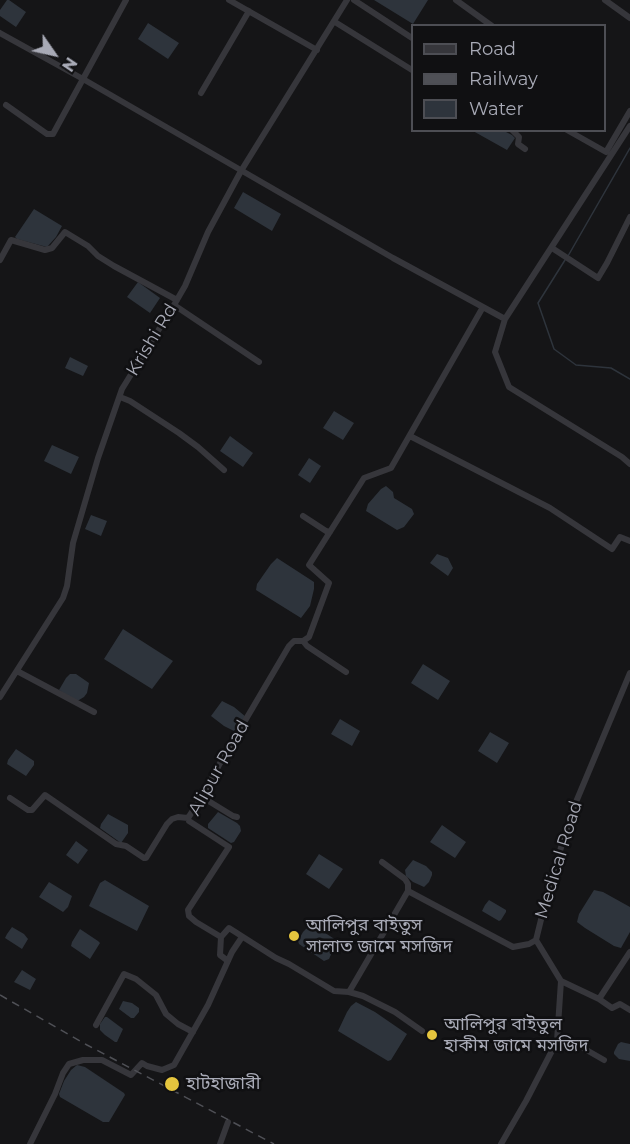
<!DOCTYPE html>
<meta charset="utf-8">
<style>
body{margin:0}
#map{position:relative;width:630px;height:1144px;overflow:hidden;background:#151517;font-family:Montserrat,sans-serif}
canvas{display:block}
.legend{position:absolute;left:411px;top:24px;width:195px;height:108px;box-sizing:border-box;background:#101012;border:2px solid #4d4e54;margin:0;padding:8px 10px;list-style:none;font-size:18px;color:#a8aab6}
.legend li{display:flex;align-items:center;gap:12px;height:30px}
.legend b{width:30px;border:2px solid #4d4e54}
.north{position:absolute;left:24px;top:24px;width:60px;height:60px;-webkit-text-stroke:4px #101012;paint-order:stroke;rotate:124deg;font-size:16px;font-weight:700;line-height:24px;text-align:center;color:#a8aab6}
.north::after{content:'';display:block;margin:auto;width:21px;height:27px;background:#a8aab6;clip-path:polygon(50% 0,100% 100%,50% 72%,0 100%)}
</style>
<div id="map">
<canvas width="630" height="1144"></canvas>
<ul class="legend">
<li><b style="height:8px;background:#36363b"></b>Road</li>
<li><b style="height:8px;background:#4f5056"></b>Railway</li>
<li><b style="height:16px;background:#2e343c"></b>Water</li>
</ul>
<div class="north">N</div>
</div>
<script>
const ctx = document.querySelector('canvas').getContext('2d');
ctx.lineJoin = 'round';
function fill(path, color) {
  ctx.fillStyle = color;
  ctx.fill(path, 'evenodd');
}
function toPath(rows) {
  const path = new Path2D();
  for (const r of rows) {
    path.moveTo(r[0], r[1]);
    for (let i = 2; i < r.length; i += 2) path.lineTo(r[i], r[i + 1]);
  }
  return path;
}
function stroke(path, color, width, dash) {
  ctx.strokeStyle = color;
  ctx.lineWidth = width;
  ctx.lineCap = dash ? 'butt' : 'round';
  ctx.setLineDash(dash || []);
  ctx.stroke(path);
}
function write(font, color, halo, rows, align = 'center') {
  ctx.font = font + ' Montserrat,"Noto Sans Bengali",sans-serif';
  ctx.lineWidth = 5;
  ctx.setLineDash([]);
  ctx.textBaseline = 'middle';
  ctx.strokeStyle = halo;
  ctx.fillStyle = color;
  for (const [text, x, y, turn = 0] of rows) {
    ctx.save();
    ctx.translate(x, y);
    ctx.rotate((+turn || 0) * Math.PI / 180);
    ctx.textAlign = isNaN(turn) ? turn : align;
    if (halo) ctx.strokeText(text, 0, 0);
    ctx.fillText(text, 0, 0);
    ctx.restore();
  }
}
fill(toPath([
 [7,0,9,0,26,12,16,27,0,16,0,10],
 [374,0,428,0,413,24],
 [148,23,179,43,168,59,138,39],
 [473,131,504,131,512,135,515,138,507,150],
 [243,192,281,214,272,231,234,208],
 [34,209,62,226,56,237,47,247,17,239,15,237],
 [138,282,160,298,150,313,127,297],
 [70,357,88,366,83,376,65,368],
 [334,411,354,423,343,440,323,428],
 [230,436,253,453,243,467,220,451],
 [52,445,79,457,71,474,44,461],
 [309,458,321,466,310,483,298,475],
 [386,486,393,492,394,498,412,509,414,514,404,527,397,530,366,511,368,504,381,489],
 [91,515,107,521,101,536,85,529],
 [437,554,448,558,453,568,448,576,430,563],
 [277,558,314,582,314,589,310,606,301,618,256,590,257,584,271,564],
 [123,629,173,661,152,689,104,659],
 [423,664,450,681,438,700,411,683],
 [70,674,76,674,89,683,87,693,84,697,79,700,75,701,59,690,66,678],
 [222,701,234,707,246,717,234,731,224,726,211,716],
 [340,719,360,731,352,746,331,734],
 [490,732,509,743,497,763,478,751],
 [16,749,34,761,34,765,26,776,7,764,8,760],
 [218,812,237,823,240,826,241,831,234,842,231,843,208,828,208,824],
 [108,814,128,825,128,833,121,843,100,828,101,824],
 [442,825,466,842,455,858,430,842],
 [76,841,88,850,78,864,66,855],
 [319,854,343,869,329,889,306,874],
 [413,860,426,866,432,872,432,875,429,882,424,887,413,882,406,876,405,870],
 [105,880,149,906,137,931,89,906,100,883],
 [49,882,72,896,68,907,63,912,39,897],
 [594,890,603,892,630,907,630,932,621,948,614,946,585,928,577,922,579,914],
 [489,900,506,910,506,912,501,920,499,921,482,911,485,905],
 [311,924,333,938,336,941,335,946,329,959,324,961,299,944,298,941,303,932],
 [12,927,24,934,28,939,22,949,5,938,7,934],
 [80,929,98,941,100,943,90,959,71,946,72,942],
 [22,970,36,979,30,990,14,982],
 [123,1001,132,1003,139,1008,139,1012,134,1018,131,1018,119,1009],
 [356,1002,375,1012,407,1034,391,1060,388,1061,338,1031,347,1012,351,1006],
 [105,1017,107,1017,123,1029,117,1042,115,1042,105,1035,100,1030,100,1024],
 [621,1042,630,1044,630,1061,619,1059,614,1054,614,1052,618,1044],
 [77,1065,85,1067,124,1093,125,1095,109,1122,103,1122,60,1097,59,1094,64,1081,71,1070]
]), '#2e343c');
stroke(toPath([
 [568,256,630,148],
 [565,260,538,303,554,349,576,365,611,368,630,379]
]), '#2e343c', 1.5);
stroke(toPath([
 [229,0,317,50],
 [354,0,412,38],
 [456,0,492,26],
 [605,0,630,18],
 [335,22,412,70],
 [0,33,83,79,393,258,505,319,630,126],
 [201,93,249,11],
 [6,105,47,134,53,134,126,0],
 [512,130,519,137,518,144,525,149],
 [567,130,606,152,630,111],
 [552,248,598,278,607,263,630,217],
 [0,260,11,240,45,250,52,248,65,232,88,246,98,256,114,266,177,300],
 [174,305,259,362],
 [483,307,391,468,364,478,309,565,329,583,309,637,303,641,294,641,289,646,219,765,202,797,188,818,189,821,229,847,188,910,189,916,196,922,221,937,229,928,276,958,289,964,334,991,349,992,408,891,513,947,529,944,536,940],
 [505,319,495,352,509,387,622,457,630,464],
 [120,397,130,401,179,433,198,447,224,470],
 [410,436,550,508,612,549,620,537,630,541],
 [303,516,326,531,330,532],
 [303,641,307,646,346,672],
 [17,671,94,712],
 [0,697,63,598,67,586,73,543,98,458,122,389,174,305,185,286,208,232,241,171,347,0],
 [202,797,233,816,237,817],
 [10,798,28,810,32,810,45,795,116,844,126,846,144,858,146,858,167,824,172,819,178,817,188,818],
 [382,862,405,879,408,884,408,891],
 [221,937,220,955,228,961],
 [561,981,599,999,630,952],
 [349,992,363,996,395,1012,422,1031],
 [599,999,612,1008,620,1004,630,1010],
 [96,1025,124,974,136,979,156,995,166,1014,178,1024,193,1032],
 [557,1041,576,1044,604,1060],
 [30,1144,55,1094,63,1073,69,1064,83,1060,102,1060,131,1075,142,1063,147,1066,162,1070,174,1065,208,1005,232,952,242,937],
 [220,1144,228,1122],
 [501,1144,526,1101,557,1041,561,981,536,940,552,875,576,802,630,673]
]), '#36363b', 6);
stroke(toPath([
 [0,995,87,1045,274,1144]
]), '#4f5056', 1.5, [8, 6]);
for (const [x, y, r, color] of [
 [294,936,6,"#e5c53e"],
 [432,1035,6,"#e5c53e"],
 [172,1084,8,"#e5c53e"]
]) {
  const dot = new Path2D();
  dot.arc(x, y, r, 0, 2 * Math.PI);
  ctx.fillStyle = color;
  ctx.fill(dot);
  stroke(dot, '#101012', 2);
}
write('18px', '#a8aab6', '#101012', [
 ["Krishi Rd",152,340,-59],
 ["Alipur Road",219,768,-61],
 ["Medical Road",559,860,-73]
]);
write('18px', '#a8aab6', '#101012', [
 ["আলিপুর বাইতুস",306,926],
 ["সালাত জামে মসজিদ",306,947],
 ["আলিপুর বাইতুল",444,1025],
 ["হাকীম জামে মসজিদ",444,1046],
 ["হাটহাজারী",186,1084]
], 'left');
</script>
